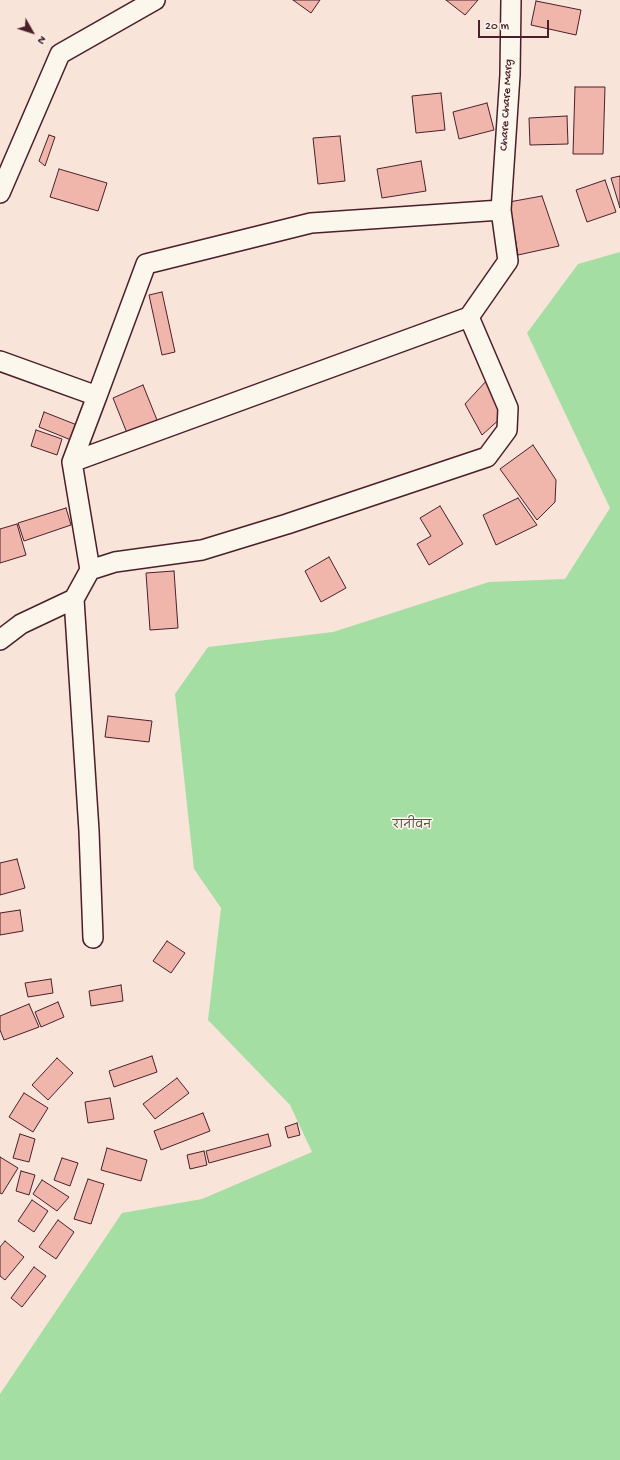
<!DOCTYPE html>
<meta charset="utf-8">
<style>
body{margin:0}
#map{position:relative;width:620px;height:1460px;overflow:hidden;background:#f8e4d9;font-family:"Gochi Hand",sans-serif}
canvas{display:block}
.north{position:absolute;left:12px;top:12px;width:40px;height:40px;-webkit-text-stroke:3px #fbf7ec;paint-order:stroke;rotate:129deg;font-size:11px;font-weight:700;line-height:16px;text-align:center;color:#4a1f2b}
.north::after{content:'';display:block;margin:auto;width:14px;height:18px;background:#4a1f2b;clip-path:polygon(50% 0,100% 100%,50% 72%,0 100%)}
.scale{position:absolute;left:478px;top:20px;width:71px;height:18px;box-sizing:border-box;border:2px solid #4a1f2b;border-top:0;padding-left:5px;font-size:12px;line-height:14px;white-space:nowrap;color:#4a1f2b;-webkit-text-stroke:3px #fbf7ec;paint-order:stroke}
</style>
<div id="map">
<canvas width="620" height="1460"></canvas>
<div class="north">N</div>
<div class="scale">20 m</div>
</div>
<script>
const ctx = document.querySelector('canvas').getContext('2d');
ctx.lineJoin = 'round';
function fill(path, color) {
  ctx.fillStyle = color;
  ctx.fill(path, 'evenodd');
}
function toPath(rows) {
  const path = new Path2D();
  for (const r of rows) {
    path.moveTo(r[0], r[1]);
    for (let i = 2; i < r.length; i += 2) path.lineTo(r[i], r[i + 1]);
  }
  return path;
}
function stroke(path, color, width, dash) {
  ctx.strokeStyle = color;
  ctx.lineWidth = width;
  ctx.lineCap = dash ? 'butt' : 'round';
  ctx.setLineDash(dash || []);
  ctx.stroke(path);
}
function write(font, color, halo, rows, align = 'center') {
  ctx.font = font + ' "Gochi Hand","Playpen Sans Deva",sans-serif';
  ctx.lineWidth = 3;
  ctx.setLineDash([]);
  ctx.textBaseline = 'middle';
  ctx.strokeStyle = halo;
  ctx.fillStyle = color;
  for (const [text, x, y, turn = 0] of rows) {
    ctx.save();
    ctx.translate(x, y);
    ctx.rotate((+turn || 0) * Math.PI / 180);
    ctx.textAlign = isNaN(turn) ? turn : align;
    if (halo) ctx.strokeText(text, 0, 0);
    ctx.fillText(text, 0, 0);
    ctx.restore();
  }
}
fill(toPath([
 [620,252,620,1460,0,1460,0,1394,122,1213,202,1199,312,1152,290,1105,208,1020,221,908,194,869,175,694,208,647,333,632,489,582,565,579,610,508,527,333,578,264]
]), '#a5dea3');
const building = toPath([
 [293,0,320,0,311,13,293,0],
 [446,0,478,0,465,15,446,0],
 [536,1,581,10,576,35,531,25,536,1],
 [575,87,605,87,603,154,573,154,575,87],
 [441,93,445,130,416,133,412,96,441,93],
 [487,103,494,130,459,139,453,112,487,103],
 [567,116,568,144,530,145,529,118,567,116],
 [49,135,55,137,45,166,39,161,49,135],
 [340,136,345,181,318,184,313,138,340,136],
 [421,161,426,191,382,198,377,169,421,161],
 [59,169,107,183,98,211,50,197,59,169],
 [620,176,620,208,611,178,620,176],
 [605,180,616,212,587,222,576,190,605,180],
 [542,196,559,246,518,255,509,202,542,196],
 [162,292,175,352,162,355,149,295,162,292],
 [488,379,502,417,482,435,465,404,488,379],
 [143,385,159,425,129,438,113,398,143,385],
 [44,412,77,425,71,440,39,427,44,412],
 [36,430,62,439,57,455,31,446,36,430],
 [533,445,556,480,555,502,537,520,500,469,533,445],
 [518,498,537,525,496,545,483,515,518,498],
 [440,506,463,544,429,565,417,544,431,536,420,518,440,506],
 [66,508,71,525,24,541,18,523,66,508],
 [17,524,26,555,0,563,0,529,17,524],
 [329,557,346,588,321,602,305,571,329,557],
 [174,571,178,628,150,630,146,573,174,571],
 [108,716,152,721,149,742,105,737,108,716],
 [17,859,25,888,0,895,0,863,17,859],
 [20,910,23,931,0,935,0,913,20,910],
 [167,941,185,953,171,973,153,961,167,941],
 [51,979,53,993,28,997,25,983,51,979],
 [121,985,123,1001,91,1006,89,991,121,985],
 [58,1002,64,1017,41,1027,35,1012,58,1002],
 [29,1004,39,1027,4,1040,0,1030,0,1016,29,1004],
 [152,1056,157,1072,114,1087,109,1071,152,1056],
 [57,1058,73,1073,48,1100,32,1085,57,1058],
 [177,1078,189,1093,155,1119,143,1104,177,1078],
 [24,1093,48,1108,33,1132,9,1117,24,1093],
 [110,1098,114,1119,88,1123,85,1102,110,1098],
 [203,1113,210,1131,161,1150,154,1131,203,1113],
 [297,1123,300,1135,288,1138,285,1127,297,1123],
 [20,1134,35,1139,29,1162,13,1158,20,1134],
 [268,1134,271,1146,209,1163,206,1151,268,1134],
 [107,1148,147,1160,141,1181,101,1170,107,1148],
 [204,1151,207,1165,190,1169,187,1155,204,1151],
 [0,1157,18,1168,2,1194,0,1193,0,1157],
 [62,1158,78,1163,70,1186,54,1180,62,1158],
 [21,1171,35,1175,29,1195,16,1191,21,1171],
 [88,1179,104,1184,91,1224,74,1219,88,1179],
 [42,1180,69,1197,57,1211,33,1194,42,1180],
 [32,1200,48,1211,34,1232,18,1221,32,1200],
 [58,1220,74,1232,56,1259,39,1247,58,1220],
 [5,1241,24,1257,5,1280,0,1276,0,1247,5,1241],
 [34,1267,46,1276,22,1307,11,1298,34,1267]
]);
fill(building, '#f0b6ac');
stroke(building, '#4a1f2b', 1);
const minor = toPath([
 [0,193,60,54,155,0],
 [0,361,97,396,72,462,90,570,115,562,202,550,287,524,487,457,507,430,508,408,469,317,508,261,501,210,510,75,511,0],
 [97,396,146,264,311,223,501,210],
 [72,462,469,317],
 [90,570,74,599,89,831,93,938],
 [0,640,21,624,74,599]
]);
stroke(minor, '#4a1f2b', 22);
stroke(minor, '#fbf7ec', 19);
write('12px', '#4a1f2b', '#fbf7ec', [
 ["Chare Chare Marg",507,105,-87]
]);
write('12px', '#614f49', '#fbf7ec', [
 ["रानीवन",412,826]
]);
</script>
